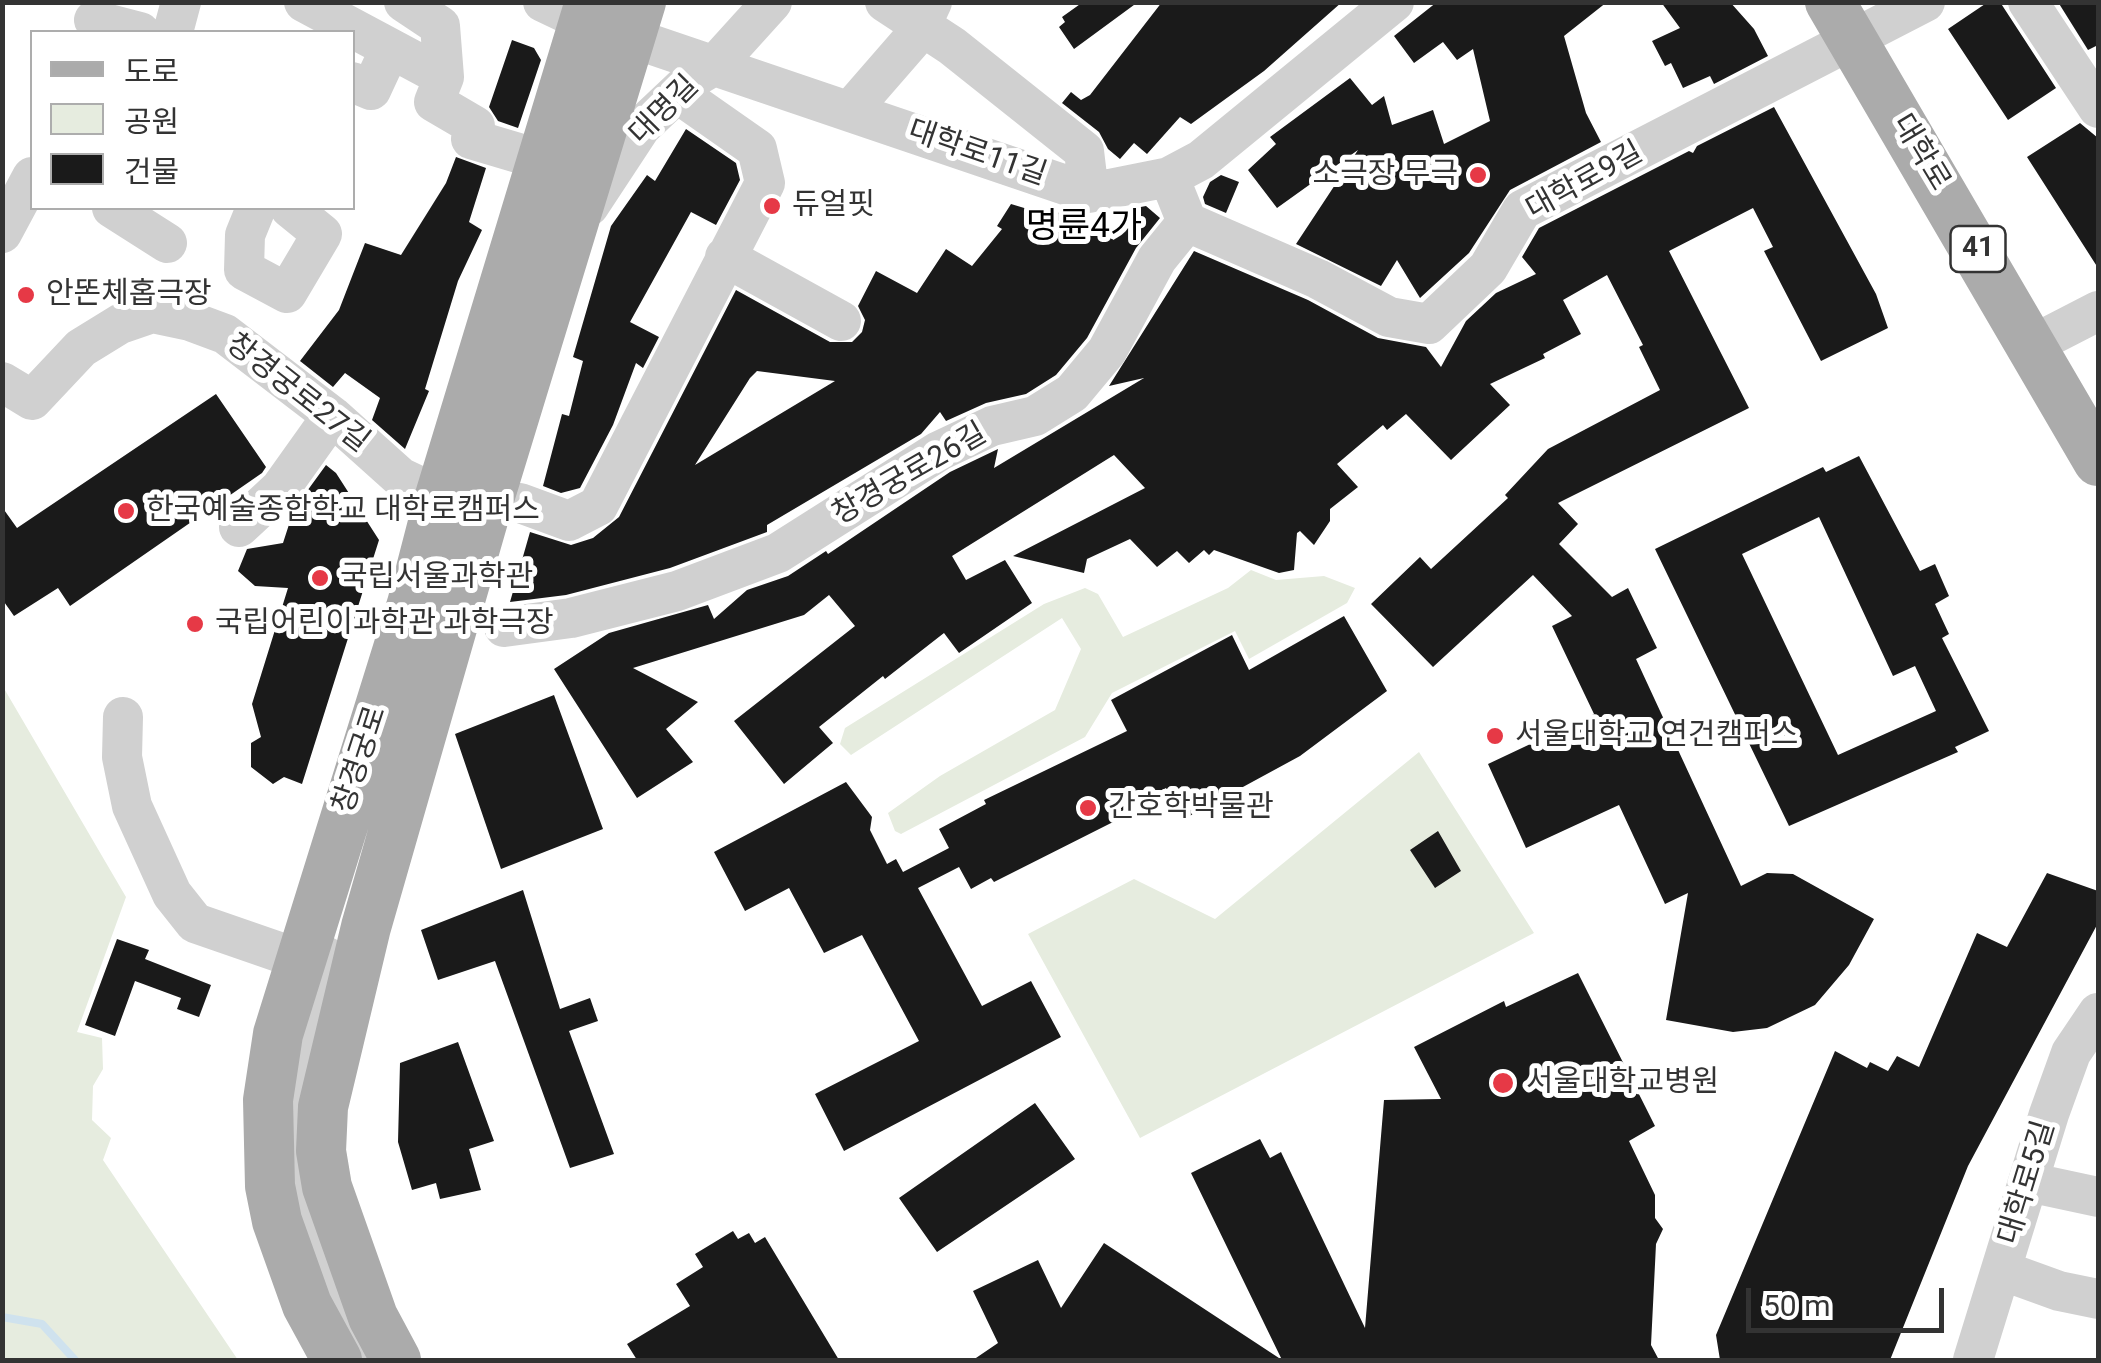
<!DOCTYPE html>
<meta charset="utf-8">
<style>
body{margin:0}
#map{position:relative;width:2101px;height:1363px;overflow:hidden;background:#fff;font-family:Roboto,"Noto Sans KR",sans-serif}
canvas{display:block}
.frame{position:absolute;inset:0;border:5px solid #333;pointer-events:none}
.legend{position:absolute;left:30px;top:30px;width:325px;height:180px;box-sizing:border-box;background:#fff;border:2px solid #adadad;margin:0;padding:12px 18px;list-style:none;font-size:30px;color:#333}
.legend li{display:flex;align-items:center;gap:20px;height:50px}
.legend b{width:50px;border:2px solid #adadad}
.scale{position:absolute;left:1746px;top:1288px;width:198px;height:45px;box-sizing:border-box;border:5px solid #333;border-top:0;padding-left:12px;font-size:30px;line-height:35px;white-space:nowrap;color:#333;-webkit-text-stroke:8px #fff;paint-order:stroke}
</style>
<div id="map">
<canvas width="2101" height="1363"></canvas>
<div class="frame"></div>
<ul class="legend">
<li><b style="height:12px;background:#ababab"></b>도로</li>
<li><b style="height:28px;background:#e6ecdf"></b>공원</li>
<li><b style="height:28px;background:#1a1a1a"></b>건물</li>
</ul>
<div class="scale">50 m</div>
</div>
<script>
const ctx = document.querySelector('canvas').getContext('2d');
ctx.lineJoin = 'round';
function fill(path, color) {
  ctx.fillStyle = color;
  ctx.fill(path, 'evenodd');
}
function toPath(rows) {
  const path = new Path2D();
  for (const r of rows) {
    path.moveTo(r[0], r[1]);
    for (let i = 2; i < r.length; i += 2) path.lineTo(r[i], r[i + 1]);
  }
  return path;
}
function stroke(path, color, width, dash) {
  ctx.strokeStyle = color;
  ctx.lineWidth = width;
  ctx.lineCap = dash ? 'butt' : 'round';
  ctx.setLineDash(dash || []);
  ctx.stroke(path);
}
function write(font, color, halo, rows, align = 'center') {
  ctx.font = font + ' Roboto,"Noto Sans KR",sans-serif';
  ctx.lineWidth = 10;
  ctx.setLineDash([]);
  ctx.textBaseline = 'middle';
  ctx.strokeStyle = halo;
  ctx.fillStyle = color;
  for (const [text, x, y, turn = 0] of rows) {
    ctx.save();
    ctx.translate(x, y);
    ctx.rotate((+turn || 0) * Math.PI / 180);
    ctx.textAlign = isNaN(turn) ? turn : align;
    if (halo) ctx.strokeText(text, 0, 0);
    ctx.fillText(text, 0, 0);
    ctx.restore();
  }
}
fill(toPath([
 [1251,570,1276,580,1324,576,1355,588,1347,603,1249,659,1235,631,1112,693,1085,737,901,834,895,831,888,813,940,776,1055,710,1081,649,1062,618,851,755,840,744,845,728,1044,604,1085,588,1098,594,1123,637,1228,588],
 [2,685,126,897,77,1032,102,1038,103,1069,93,1086,92,1120,111,1138,103,1160,238,1360,3,1360],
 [1419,752,1534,933,1140,1138,1028,934,1134,879,1215,919]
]), '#e6ecdf');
stroke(toPath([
 [2,1317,42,1324,75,1360]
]), '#cfe2ee', 8);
fill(toPath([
 [1083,2,1138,2,1074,49,1059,27,1065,22,1062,17],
 [1162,2,1342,2,1264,71,1191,124,1180,117,1147,154,1134,143,1120,159,1108,149,1099,132,1062,103,1071,92,1081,100,1090,95],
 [1437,2,1607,2,1564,36,1586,113,1601,142,1510,190,1469,253,1420,298,1397,260,1381,286,1296,244,1358,150,1277,208,1248,170,1276,144,1270,137,1350,78,1372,105,1384,96,1392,125,1433,110,1444,144,1490,121,1473,49,1457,60,1443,42,1414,63,1394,36],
 [1661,2,1730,2,1754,29,1768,56,1714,84,1710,76,1683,88,1671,63,1665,66,1652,41,1680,28],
 [1988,2,2000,2,2056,88,2008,120,1948,29],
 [2058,2,2098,2,2098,45,2088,50],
 [512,40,534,48,541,60,518,128,498,121,489,107],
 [1774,107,1876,294,1888,328,1821,361,1764,251,1773,247,1753,208,1669,251,1749,408,1558,503,1578,524,1559,544,1612,597,1628,588,1657,648,1636,659,1741,886,1767,873,1793,874,1874,919,1849,965,1815,1005,1767,1028,1733,1032,1666,1020,1688,893,1665,904,1619,805,1526,848,1488,764,1594,714,1552,626,1572,616,1533,575,1433,667,1371,604,1420,557,1431,569,1508,498,1505,495,1548,449,1660,390,1639,347,1643,345,1607,275,1563,300,1581,334,1543,354,1545,358,1490,384,1510,405,1451,460,1406,414,1387,430,1383,425,1337,464,1358,487,1330,509,1330,521,1314,545,1300,531,1297,533,1294,570,1279,573,1214,550,1209,555,1204,550,1189,563,1177,551,1157,567,1130,539,1087,559,1084,573,1013,556,1145,488,1114,455,952,556,966,580,1005,560,1032,603,959,653,944,633,885,679,883,676,819,727,833,743,784,784,734,721,855,626,829,595,804,615,633,668,698,702,666,729,693,762,637,798,554,669,609,633,708,605,714,619,747,590,788,576,826,551,828,554,950,472,998,449,994,468,1144,378,1109,386,1194,251,1308,300,1378,338,1426,347,1441,367,1466,321,1496,293,1536,274,1522,257,1539,228,1689,151,1693,153,1697,146],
 [2080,123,2098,138,2098,268,2027,157],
 [686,129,736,163,740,180,716,225,691,212,630,322,659,337,643,368,636,363,613,425,580,488,561,493,543,486,562,414,569,416,583,361,573,357,611,226,647,175,655,181],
 [456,157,486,168,469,222,482,230,458,281,425,389,429,391,405,449,372,420,380,398,345,373,333,387,300,361,339,310,365,243,401,255,446,183],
 [1221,175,1239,182,1226,213,1205,204,1203,197,1210,182],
 [1011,204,1054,217,1059,212,1114,240,1130,209,1146,206,1160,218,1136,248,1087,338,1056,375,1026,394,986,403,946,421,940,412,921,434,767,525,767,532,670,568,566,595,510,602,530,532,571,545,593,538,619,517,736,290,830,342,852,342,862,332,865,320,858,306,876,271,917,293,946,249,972,266,1002,229,997,226],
 [757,371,835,381,695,465,750,378],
 [216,394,266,467,262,473,70,606,58,588,14,616,2,599,2,507,17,528],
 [1859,456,1920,571,1935,564,1949,596,1935,604,1949,634,1942,638,1989,731,1955,747,1958,752,1789,826,1655,549,1823,467,1826,472],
 [1819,517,1893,676,1915,666,1936,711,1838,755,1742,554],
 [326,465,336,473,379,540,302,784,284,777,273,784,251,767,251,743,261,737,252,704,288,588,255,586,238,571,247,549,283,543,294,509],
 [1344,616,1387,691,1300,756,1184,819,1166,788,1120,812,1123,817,994,882,991,878,971,889,959,867,918,888,982,1006,1031,981,1061,1037,844,1151,815,1094,919,1041,862,935,824,953,789,888,745,911,714,852,846,782,872,817,870,830,887,864,896,859,903,872,949,848,939,829,986,804,984,800,1127,731,1111,700,1232,635,1249,670],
 [554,695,603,829,501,869,455,734],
 [1438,831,1461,871,1435,888,1410,850],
 [2047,873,2098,891,2098,923,1968,1166,1890,1360,1720,1360,1716,1335,1835,1051,1867,1068,1870,1062,1888,1071,1897,1056,1919,1067,1977,933,2007,947],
 [523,890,560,1009,590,998,598,1021,569,1031,614,1154,570,1168,495,961,438,980,421,930],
 [117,939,149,950,145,959,211,985,199,1017,177,1009,181,998,135,981,115,1036,85,1025],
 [1578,973,1655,1126,1629,1141,1655,1195,1655,1218,1663,1229,1656,1244,1651,1345,1659,1360,1282,1360,1191,1173,1260,1139,1270,1158,1281,1152,1365,1328,1384,1100,1441,1099,1414,1047,1504,1001,1506,1007],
 [458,1042,494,1141,469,1149,481,1190,440,1199,436,1183,412,1190,398,1142,400,1063],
 [1035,1103,1075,1159,937,1252,899,1198],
 [733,1231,738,1239,749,1233,755,1243,765,1237,839,1360,637,1360,627,1344,690,1306,676,1284,703,1267,695,1254],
 [1104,1243,1282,1360,973,1360,998,1343,973,1291,1038,1260,1061,1308]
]), '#1a1a1a');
stroke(toPath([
 [304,2,444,77,434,102,475,126,471,139,545,161],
 [404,2,440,26,444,77],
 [543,2,585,22,1089,193,1169,177,1201,160,1394,2],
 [885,2,952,46,1084,151,1089,193],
 [2028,2,2098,108],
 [94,20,140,32],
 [173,32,181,2],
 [352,82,371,90,390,49],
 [850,111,917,34,932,2],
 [589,206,641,127,693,78,715,65,772,2],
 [112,208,167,243],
 [256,208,245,235,244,270,287,293,322,234,290,208],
 [1187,222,1318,279,1389,317,1429,324,1488,268,1522,210,1925,2],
 [2,233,32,177],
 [725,257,841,321],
 [2034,344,2098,311],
 [2,382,32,400,81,348,120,324,152,313,190,321,225,334,332,416,400,477,440,496],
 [489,499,520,503,569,521,598,506,765,183,757,149,677,93],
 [239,527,280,489,332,416],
 [504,627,571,618,677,591,778,553,939,451,992,426,1035,416,1072,393,1107,351,1157,259,1187,222,1169,177],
 [123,717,122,757,132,806,172,894,195,923,299,959],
 [325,956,293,1101,295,1191,324,1280,363,1360],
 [2028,1182,2098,1197],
 [2001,1270,2059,1291,2098,1299],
 [1973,1360,2049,1114,2071,1053,2098,1013]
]), '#d0d0d0', 40);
stroke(toPath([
 [1830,2,2098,461],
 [337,1360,307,1305,277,1221,270,1186,268,1100,278,1034,412,604,440,496,590,2],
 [396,1360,373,1317,327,1187,321,1151,323,1107,366,927,489,499,641,2]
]), '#ababab', 50);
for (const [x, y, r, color] of [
 [1478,175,10,"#e63946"],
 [772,206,10,"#e63946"],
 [26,295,10,"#e63946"],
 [126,511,10,"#e63946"],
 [320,578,10,"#e63946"],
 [195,624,10,"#e63946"],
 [1495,736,10,"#e63946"],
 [1088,808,10,"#e63946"],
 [1503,1083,12,"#e63946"]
]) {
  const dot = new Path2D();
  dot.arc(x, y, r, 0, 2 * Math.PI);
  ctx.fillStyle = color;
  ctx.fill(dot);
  stroke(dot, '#fff', 4);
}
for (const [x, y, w] of [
 [1978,249,55]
]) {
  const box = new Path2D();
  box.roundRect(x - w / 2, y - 23, w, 46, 8);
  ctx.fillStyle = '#fff';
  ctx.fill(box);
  stroke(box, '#333', 2.5);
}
write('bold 28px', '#333', null, [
 ["41",1978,249]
]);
write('30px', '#333', '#fff', [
 ["대명길",665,111,-45],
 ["대학로",1920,153,59],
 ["대학로11길",977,154,19],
 ["대학로9길",1585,182,-29],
 ["창경궁로27길",297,394,38],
 ["창경궁로26길",910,475,-30],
 ["창경궁로",361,760,-72],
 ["대학로5길",2028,1183,-73]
]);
write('30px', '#333', '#fff', [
 ["소극장 무극",1458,175,"right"],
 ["듀얼핏",792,206],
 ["안똔체홉극장",46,295],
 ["한국예술종합학교 대학로캠퍼스",146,511],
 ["국립서울과학관",340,578],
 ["국립어린이과학관 과학극장",215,624],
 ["서울대학교 연건캠퍼스",1515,736],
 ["간호학박물관",1108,808],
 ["서울대학교병원",1526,1083]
], 'left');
write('35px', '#000', '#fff', [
 ["명륜4가",1084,228]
]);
</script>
